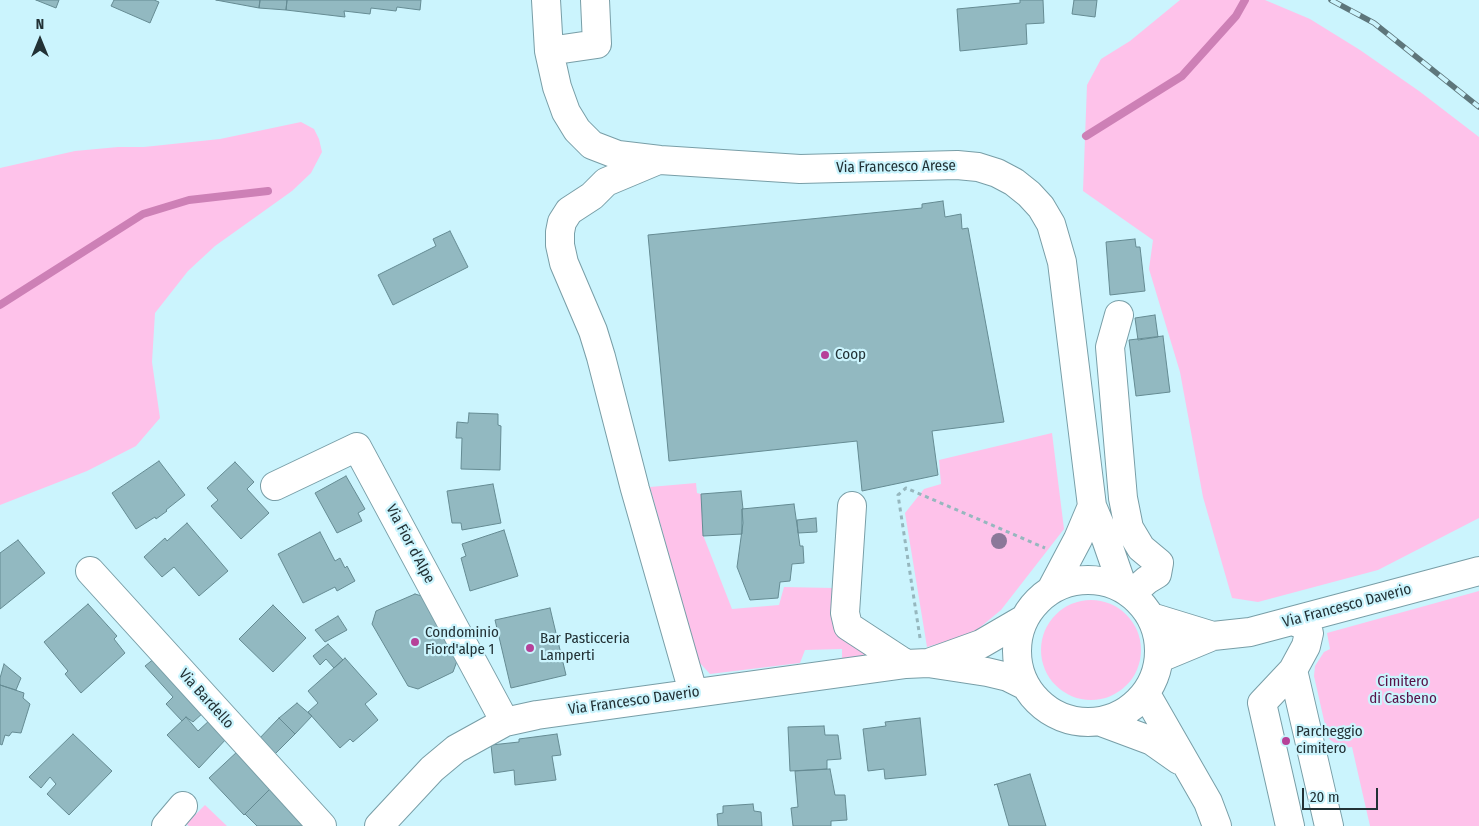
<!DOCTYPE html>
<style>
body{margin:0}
#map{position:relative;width:1479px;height:826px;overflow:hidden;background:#cbf4fd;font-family:"Fira Sans Condensed",sans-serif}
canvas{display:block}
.north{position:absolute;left:15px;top:15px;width:50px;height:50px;-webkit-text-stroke:4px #cbf4fd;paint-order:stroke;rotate:0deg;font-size:14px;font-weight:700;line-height:20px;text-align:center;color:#223135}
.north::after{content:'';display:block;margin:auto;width:18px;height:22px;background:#223135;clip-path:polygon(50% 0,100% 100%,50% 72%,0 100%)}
.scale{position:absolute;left:1302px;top:788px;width:76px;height:22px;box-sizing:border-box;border:2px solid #223135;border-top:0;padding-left:6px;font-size:15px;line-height:18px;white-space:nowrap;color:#223135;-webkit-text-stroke:4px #cbf4fd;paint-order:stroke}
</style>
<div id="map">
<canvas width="1479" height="826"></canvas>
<div class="north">N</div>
<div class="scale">20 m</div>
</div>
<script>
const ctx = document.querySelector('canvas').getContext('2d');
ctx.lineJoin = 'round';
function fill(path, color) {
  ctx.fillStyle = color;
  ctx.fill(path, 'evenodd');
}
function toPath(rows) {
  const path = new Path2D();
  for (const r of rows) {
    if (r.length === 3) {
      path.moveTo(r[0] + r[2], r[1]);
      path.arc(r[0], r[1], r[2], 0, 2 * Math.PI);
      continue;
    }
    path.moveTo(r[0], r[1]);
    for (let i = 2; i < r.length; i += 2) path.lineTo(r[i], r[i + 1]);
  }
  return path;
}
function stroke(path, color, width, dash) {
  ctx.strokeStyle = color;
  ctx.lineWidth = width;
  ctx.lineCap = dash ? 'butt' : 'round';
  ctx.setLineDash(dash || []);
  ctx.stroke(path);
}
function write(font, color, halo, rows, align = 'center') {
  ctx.font = font + ' "Fira Sans Condensed",sans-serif';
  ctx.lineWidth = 4.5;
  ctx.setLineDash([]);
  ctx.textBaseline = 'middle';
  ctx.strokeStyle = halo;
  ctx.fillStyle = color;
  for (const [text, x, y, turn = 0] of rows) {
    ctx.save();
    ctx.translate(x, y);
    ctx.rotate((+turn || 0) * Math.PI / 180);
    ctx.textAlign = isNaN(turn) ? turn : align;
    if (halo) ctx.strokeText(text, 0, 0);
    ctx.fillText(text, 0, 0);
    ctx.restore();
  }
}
fill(toPath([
 [1180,0,1265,0,1310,19,1360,50,1419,91,1479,137,1479,518,1378,570,1258,602,1232,598,1203,497,1180,372,1149,269,1153,240,1083,191,1087,85,1101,59,1130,41],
 [301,122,314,129,319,139,322,152,311,173,292,191,215,246,188,271,155,313,152,362,160,418,136,446,87,471,0,505,0,168,75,151,118,147,144,147,220,139],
 [1052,433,1064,529,1001,610,972,634,927,647,905,513,924,489,941,484,939,460],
 [696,483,697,493,701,494,703,535,732,609,779,605,784,587,833,588,866,649,867,656,842,660,842,649,805,650,800,663,710,674,699,662,650,487],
 [1479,591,1479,826,1370,826,1352,747,1341,748,1328,738,1314,676,1315,666,1324,652,1330,649,1327,633],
 [1091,650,50],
 [205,805,227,826,189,826,186,824]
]), '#fec2ea');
stroke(toPath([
 [1086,136,1182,76,1236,16,1245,0],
 [0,305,143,214,189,200,268,191]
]), '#cd80b6', 8);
const building = toPath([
 [36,0,59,0,56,8,36,0],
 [114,0,154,0,159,2,150,23,111,6,114,0],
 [216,0,260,0,259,8,216,0],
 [260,0,287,0,286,10,259,8,260,0],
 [287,0,421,0,420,10,397,7,396,11,371,8,370,14,344,11,345,17,286,10,287,0],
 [1020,0,1043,0,1044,23,1026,24,1027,44,960,51,957,9,1020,3,1020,0],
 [1074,0,1097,0,1095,17,1072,14,1074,0],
 [943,201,945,217,961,214,962,229,968,228,1004,422,932,431,938,475,862,491,857,441,669,461,648,235,922,208,922,204,943,201],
 [450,231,468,267,393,305,378,275,436,246,433,239,450,231],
 [1135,239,1136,247,1140,247,1145,291,1110,295,1106,242,1135,239],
 [1155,315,1158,337,1138,340,1135,318,1155,315],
 [1163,336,1170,392,1136,396,1129,340,1163,336],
 [469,413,498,414,498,425,501,426,500,470,461,469,462,438,456,438,457,422,468,423,469,413],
 [159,461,185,495,166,510,167,511,156,519,155,517,136,529,112,493,159,461],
 [235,462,254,482,247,489,269,513,241,539,211,506,218,500,207,488,235,462],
 [346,476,365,509,358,513,362,521,337,533,315,493,346,476],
 [493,484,501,523,462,530,461,523,452,523,447,491,493,484],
 [741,491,743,509,742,509,742,534,703,536,701,494,741,491],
 [794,504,800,546,803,546,804,563,792,564,790,581,780,582,778,598,750,600,737,567,743,523,742,509,794,504],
 [816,518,817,532,798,533,797,520,816,518],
 [187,523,228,571,199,596,174,567,162,577,144,557,165,538,167,541,187,523],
 [504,530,518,576,470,591,461,558,466,556,462,544,504,530],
 [320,532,335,561,340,558,345,568,347,566,355,581,337,591,335,587,303,603,278,554,320,532],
 [18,540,45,573,0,609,0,553,18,540],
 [415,594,425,597,457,661,453,672,418,689,408,686,372,624,376,611,415,594],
 [88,604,117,636,114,639,125,653,81,693,65,674,68,671,44,642,88,604],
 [273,605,306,638,273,672,239,639,273,605],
 [550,608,566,675,511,688,495,620,550,608],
 [338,616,347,630,325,642,315,630,338,616],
 [328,644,343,660,334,668,326,659,320,665,313,656,328,644],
 [155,658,204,712,193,722,186,717,182,721,166,704,173,697,145,666,155,658],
 [345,658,377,694,365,704,378,720,353,742,350,739,340,748,308,712,318,703,308,691,345,658],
 [4,664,21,678,16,690,0,685,0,678,4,664],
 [0,685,24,693,23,698,30,704,21,733,12,732,9,736,5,735,2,745,0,744,0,685],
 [297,703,312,716,295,734,279,718,297,703],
 [186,717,198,731,211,719,228,737,199,768,167,735,186,717],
 [279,718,295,734,273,756,257,741,279,718],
 [920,718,926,775,885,779,884,769,868,771,863,729,886,726,885,722,920,718],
 [824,726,825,735,838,735,841,759,827,760,827,769,790,771,788,727,824,726],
 [73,734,112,771,69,815,47,794,56,784,50,777,41,788,29,777,73,734],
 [557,734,561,755,552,756,556,780,515,785,514,770,494,773,491,745,519,742,519,739,557,734],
 [239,750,274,785,244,815,209,778,239,750],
 [830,769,835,795,845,795,847,820,831,821,831,826,793,826,791,808,798,807,795,771,830,769],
 [1030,774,1046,826,1009,826,997,784,994,785,1030,774],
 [274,785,313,826,257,826,245,814,274,785],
 [753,804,754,811,761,812,762,826,718,826,717,814,723,813,723,806,753,804]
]);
fill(building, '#92b9c1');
stroke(building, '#658b93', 1);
const minor = toPath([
 [546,0,549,51,557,87,566,112,577,130,592,145,618,155,660,160,800,169,957,165,978,167,997,173,1014,182,1029,194,1041,207,1051,224,1062,262,1092,506,1106,539,1123,588],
 [549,51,597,44,595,0],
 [656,161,606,182,592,196,569,211,562,222,560,232,560,245,564,263,593,331,601,357,635,489,693,692],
 [1119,315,1110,347,1123,498,1129,528,1141,548,1159,563,1157,574,1147,580,1131,594],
 [275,486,357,447,505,722],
 [852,506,845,613,848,626,906,664],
 [90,571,322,826],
 [1088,651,71],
 [1051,590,1078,539,1092,506],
 [1151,617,1213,636],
 [1160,658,1213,636,1250,632,1479,571],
 [931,662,981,644,1024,619],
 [1293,670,1329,826],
 [1146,694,1208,802,1217,826],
 [1101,722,1152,741,1179,760],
 [166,826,183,806],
 [379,826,432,769,456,749,505,722,537,715,906,664,928,663,987,672,1008,677,1024,685],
 [1290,826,1262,703,1293,670,1306,646,1309,633,1303,625,1293,621]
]);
stroke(minor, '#789ea7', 30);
stroke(toPath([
 [920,638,898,495,906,488,1045,548]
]), '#96b7be', 3, [4, 4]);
stroke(minor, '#fff', 28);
const rail = toPath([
 [1331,0,1374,23,1479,107]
]);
stroke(rail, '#5e767b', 5.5);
stroke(rail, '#cbf4fd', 4, [11]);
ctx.fillStyle = '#8b7899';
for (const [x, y] of [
 [999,541]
]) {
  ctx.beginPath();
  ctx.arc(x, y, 8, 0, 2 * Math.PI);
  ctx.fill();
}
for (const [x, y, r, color] of [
 [825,355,5,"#b64199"],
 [415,642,5,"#b64199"],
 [530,648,5,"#b64199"],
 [1286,741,5,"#b64199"]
]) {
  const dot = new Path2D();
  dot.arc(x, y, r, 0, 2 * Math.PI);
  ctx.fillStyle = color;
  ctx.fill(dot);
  stroke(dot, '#cbf4fd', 2);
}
write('15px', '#223135', '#cbf4fd', [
 ["Via Francesco Arese",896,167,-1],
 ["Via Fior d'Alpe",410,544,62],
 ["Via Francesco Daverio",1347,606,-15],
 ["Via Bardello",206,699,48],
 ["Via Francesco Daverio",634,701,-8]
]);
write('15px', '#223135', '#cbf4fd', [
 ["Coop",835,355],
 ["Condominio",425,633],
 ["Fiord'alpe 1",425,650],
 ["Bar Pasticceria",540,639],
 ["Lamperti",540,656],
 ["Parcheggio",1296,732],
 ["cimitero",1296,749]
], 'left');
write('15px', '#571248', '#cbf4fd', [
 ["Cimitero",1403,682],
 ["di Casbeno",1403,699]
]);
</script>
